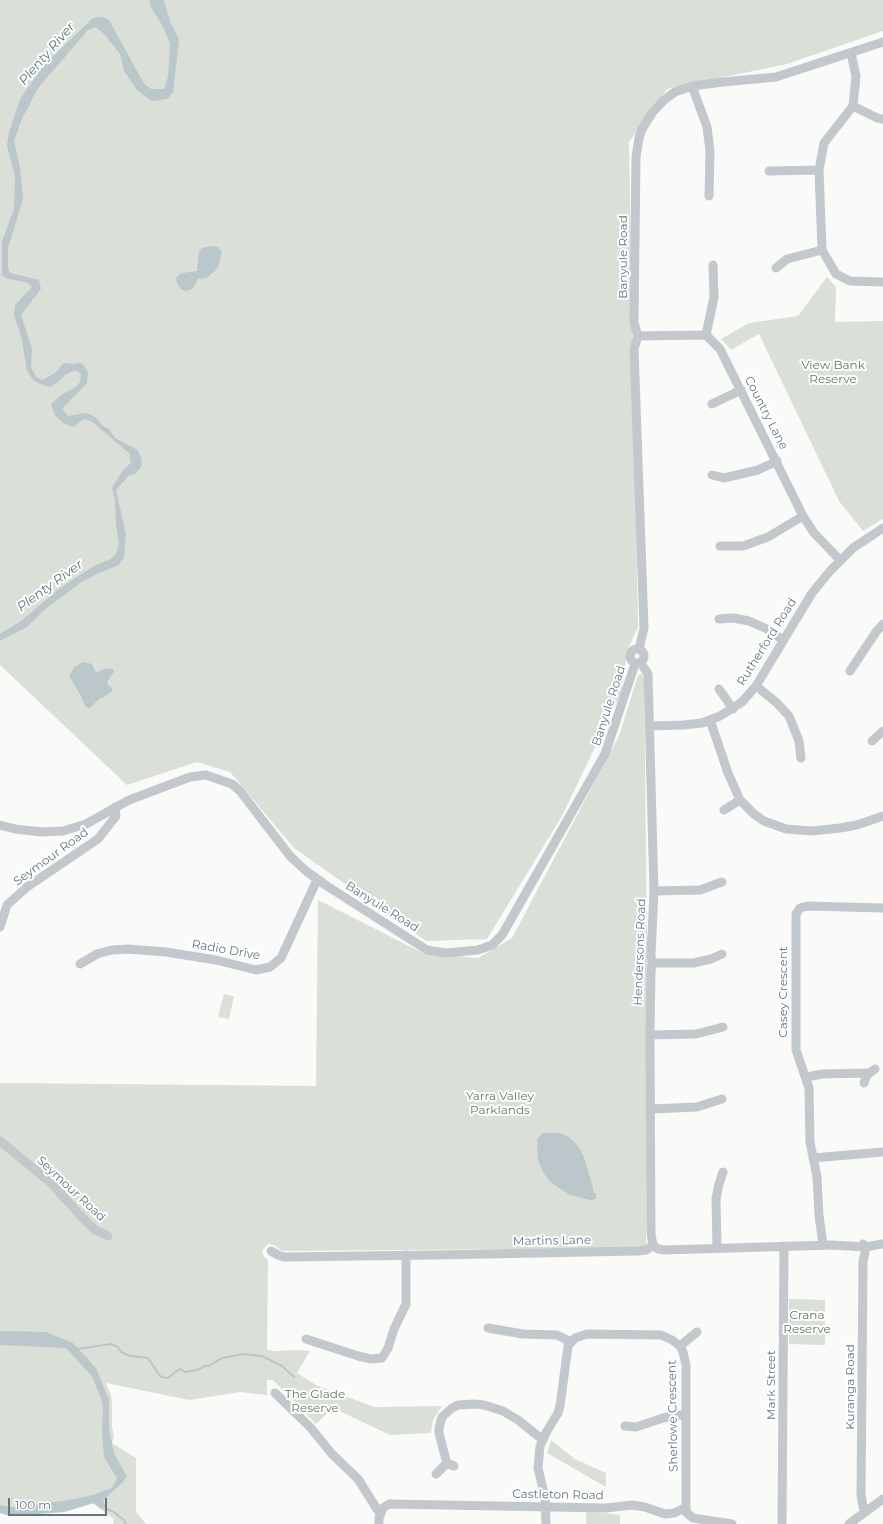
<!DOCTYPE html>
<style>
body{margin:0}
#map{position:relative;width:883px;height:1524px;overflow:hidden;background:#fafaf8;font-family:Montserrat,sans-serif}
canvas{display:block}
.scale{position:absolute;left:8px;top:1498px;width:99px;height:18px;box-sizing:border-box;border:2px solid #657683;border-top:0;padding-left:5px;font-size:12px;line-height:14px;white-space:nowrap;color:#657683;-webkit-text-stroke:3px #fff;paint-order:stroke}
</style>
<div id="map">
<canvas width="883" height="1524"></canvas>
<div class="scale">100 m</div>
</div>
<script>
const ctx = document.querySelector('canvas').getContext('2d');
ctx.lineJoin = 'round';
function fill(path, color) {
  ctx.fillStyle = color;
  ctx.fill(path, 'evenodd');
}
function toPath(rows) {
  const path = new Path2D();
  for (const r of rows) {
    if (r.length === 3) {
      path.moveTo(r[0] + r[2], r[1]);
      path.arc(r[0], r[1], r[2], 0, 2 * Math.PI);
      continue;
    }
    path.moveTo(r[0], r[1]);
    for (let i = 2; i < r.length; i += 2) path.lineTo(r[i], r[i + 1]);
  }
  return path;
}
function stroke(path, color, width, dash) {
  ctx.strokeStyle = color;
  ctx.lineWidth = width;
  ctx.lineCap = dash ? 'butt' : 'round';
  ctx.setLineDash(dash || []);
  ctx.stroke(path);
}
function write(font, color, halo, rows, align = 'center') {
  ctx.font = font + ' Montserrat,sans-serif';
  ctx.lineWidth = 4;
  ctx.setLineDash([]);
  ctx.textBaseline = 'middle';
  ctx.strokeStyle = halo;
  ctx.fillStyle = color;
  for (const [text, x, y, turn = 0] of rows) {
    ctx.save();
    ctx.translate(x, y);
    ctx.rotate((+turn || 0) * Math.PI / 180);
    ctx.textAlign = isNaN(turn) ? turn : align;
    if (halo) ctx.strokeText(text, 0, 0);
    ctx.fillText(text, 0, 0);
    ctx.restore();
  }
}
fill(toPath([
 [0,0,883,0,883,31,787,64,667,89,629,142,638,627,627,651,621,693,562,816,487,939,426,941,294,848,230,772,197,762,127,785,0,665],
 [827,277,836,287,835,322,883,321,883,519,863,531,839,501,759,334,731,350,721,339,749,323,798,316],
 [642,674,644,679,647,940,646,1246,639,1248,282,1251,274,1245,268,1244,263,1249,262,1252,265,1258,268,1260,267,1350,274,1351,300,1350,310,1351,297,1373,316,1385,374,1407,442,1406,433,1420,431,1433,390,1435,333,1408,316,1424,273,1380,267,1380,267,1395,240,1392,189,1400,106,1383,111,1395,112,1404,112,1426,114,1436,112,1443,136,1458,136,1512,146,1524,113,1524,114,1519,92,1503,64,1512,10,1516,0,1513,0,1083,316,1086,318,900,423,953,478,958,512,938,619,736,638,675],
 [224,994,234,996,229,1019,218,1017],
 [789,1299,825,1300,825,1345,789,1344],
 [551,1440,575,1459,606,1473,606,1487,547,1453],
 [586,1512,606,1513,620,1515,620,1524,586,1524]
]), '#dadfd7');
fill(toPath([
 [150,0,164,0,170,22,179,39,173,92,168,99,151,101,137,90,124,71,120,54,104,34,95,27,88,30,38,88,22,119,14,141,20,168,23,199,8,248,8,268,10,273,39,280,41,289,21,315,32,349,31,367,36,377,43,380,56,372,64,363,73,364,81,363,85,367,88,373,87,383,62,409,68,416,86,413,95,417,104,427,109,429,115,438,138,450,142,460,141,467,135,474,128,476,116,490,126,535,124,557,119,565,97,574,80,583,43,611,27,627,0,641,0,634,21,621,60,588,94,566,111,559,116,554,119,543,116,525,115,500,112,488,123,470,131,463,129,453,91,421,84,419,73,427,63,423,55,415,51,404,64,393,75,388,80,382,81,374,75,370,65,375,58,382,50,387,40,384,33,380,27,370,21,336,14,315,15,305,32,287,28,283,6,278,2,275,2,241,14,209,15,176,7,146,9,132,20,99,43,66,93,18,102,17,109,20,144,84,151,89,164,89,168,77,170,43,162,25,151,7],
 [211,246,218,247,222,252,219,265,215,271,206,278,198,279,193,288,190,290,186,291,181,289,177,283,176,277,182,273,197,271,199,251,202,248],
 [83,662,92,664,96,673,104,669,109,668,113,669,114,672,107,682,108,685,112,688,112,691,104,697,99,699,89,709,85,706,81,696,70,677,70,675,74,667],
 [542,1133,560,1133,569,1137,578,1146,584,1157,593,1188,593,1192,596,1194,596,1199,590,1200,570,1195,549,1181,542,1170,538,1160,537,1140],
 [0,1331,46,1332,73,1343,96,1368,109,1400,109,1429,114,1453,127,1477,119,1486,103,1500,105,1506,102,1509,94,1503,64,1512,10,1516,0,1513,0,1505,18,1508,38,1504,64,1501,93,1495,112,1488,117,1478,104,1457,102,1433,103,1404,92,1376,66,1348,0,1345]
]), '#bbc7cb');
stroke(toPath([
 [77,1349,111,1344,118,1347,121,1352,130,1356,148,1358,160,1376,165,1378,169,1377,177,1371,181,1369,185,1372,197,1370,205,1366,209,1366,222,1358,244,1354,262,1356,282,1366,294,1377],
 [102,1507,114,1512,124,1520,126,1524]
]), '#bbc7cb', 2);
stroke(toPath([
 [851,53,856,76,853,106,824,143,819,170,822,250,836,274,850,281,883,282],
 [692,86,707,127,710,151,709,196],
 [853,106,877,118,883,119],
 [769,171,819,170],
 [776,268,787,259,822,250],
 [706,335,714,297,713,265],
 [638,336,706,335,720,349,803,516,814,533,840,560],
 [712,404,741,390],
 [712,475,724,478,758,470,777,461],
 [720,546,743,546,768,537,803,516],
 [719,619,733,618,749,621,767,629,783,640],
 [637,656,7],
 [639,649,644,628,634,349,638,336,634,323,636,157,639,138,642,129,652,113,664,100,675,92,692,86,723,82,776,77,883,42],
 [641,663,648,674,654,891,651,955,652,963,651,971,650,1035,651,1234,653,1245,658,1249,664,1250,832,1245,865,1247,883,1244],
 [850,671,876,632,883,624],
 [756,686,777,703,789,716,799,741,801,758],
 [719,689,733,709],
 [710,720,728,773,740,800,754,814,764,821,786,829,812,831,840,828,857,825,883,816],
 [649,726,683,725,702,723,720,716,742,702,756,686,812,593,830,571,853,548,883,528],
 [872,741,883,731],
 [724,810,740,800],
 [0,825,15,829,42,832,63,831,86,824,129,800,190,777,206,775,232,784,240,791,290,856,306,871,327,886,427,950,446,953,478,950,492,945,502,935,605,754,635,664],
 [654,891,700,890,722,882],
 [0,927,7,905,27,887,98,839,116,816,115,807],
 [652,963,693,963,711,959,722,954],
 [80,964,97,954,112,950,128,949,166,952,216,960,256,970,270,967,281,958,317,880],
 [650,1035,696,1034,723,1027],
 [807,1077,822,1074,868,1073],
 [864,1083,867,1075,875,1069],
 [651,1109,697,1107,722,1099],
 [0,1141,51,1183,80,1215,95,1230,108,1236],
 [813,1158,883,1152],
 [863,1244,865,1247,865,1253,863,1261,861,1495,863,1507,866,1512],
 [823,1245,819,1215,817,1177,810,1142,809,1088,796,1050,796,914,800,908,807,906,883,908],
 [717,1248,716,1199,719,1184,723,1172],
 [271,1251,278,1255,284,1257,436,1255,638,1251,646,1250,653,1245],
 [488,1328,523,1334,557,1335,571,1342],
 [306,1339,358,1356,371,1359,382,1358,388,1348,394,1329,406,1304,406,1255],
 [680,1346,697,1332],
 [275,1393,310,1427,332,1454,358,1479,380,1514],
 [625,1426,636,1427,663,1418,686,1414],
 [447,1464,439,1433,439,1428,442,1417,452,1408,458,1405,475,1404,484,1405,503,1411,518,1420,543,1440],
 [436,1474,445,1465,449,1464,454,1466],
 [379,1524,379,1518,383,1508,389,1504,606,1508,632,1505,645,1507,665,1514,674,1513,685,1508],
 [546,1524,545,1497,538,1468,540,1446,547,1431,558,1413,560,1406,568,1346,575,1338,587,1334,661,1335,672,1340,680,1346,683,1352,686,1365,686,1512,693,1518,732,1524],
 [782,1524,784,1246],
 [849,1524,883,1499]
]), '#c3c8cc', 9);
write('12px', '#657683', '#fff', [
 ["Banyule Road",623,257,-90],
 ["Country Lane",766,413,63],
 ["Rutherford Road",767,642,-58],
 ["Banyule Road",609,706,-72],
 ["Seymour Road",51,857,-36],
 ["Banyule Road",382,907,32],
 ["Radio Drive",226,950,10],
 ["Hendersons Road",640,952,-88],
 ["Casey Crescent",783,992,-90],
 ["Seymour Road",71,1189,43],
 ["Martins Lane",552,1241,-1],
 ["Mark Street",771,1385,-90],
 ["Kuranga Road",850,1387,-90],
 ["Sherlowe Crescent",673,1416,-91],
 ["Castleton Road",558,1495,1]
]);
write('12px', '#687a64', '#fff', [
 ["View Bank",833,365],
 ["Reserve",833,379],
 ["Yarra Valley",500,1096],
 ["Parklands",500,1110],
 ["Crana",807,1315],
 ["Reserve",807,1329],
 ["The Glade",315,1394],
 ["Reserve",315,1408]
]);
write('italic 13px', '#60757c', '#fff', [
 ["Plenty River",47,54,-49],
 ["Plenty River",50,586,-36]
]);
</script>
